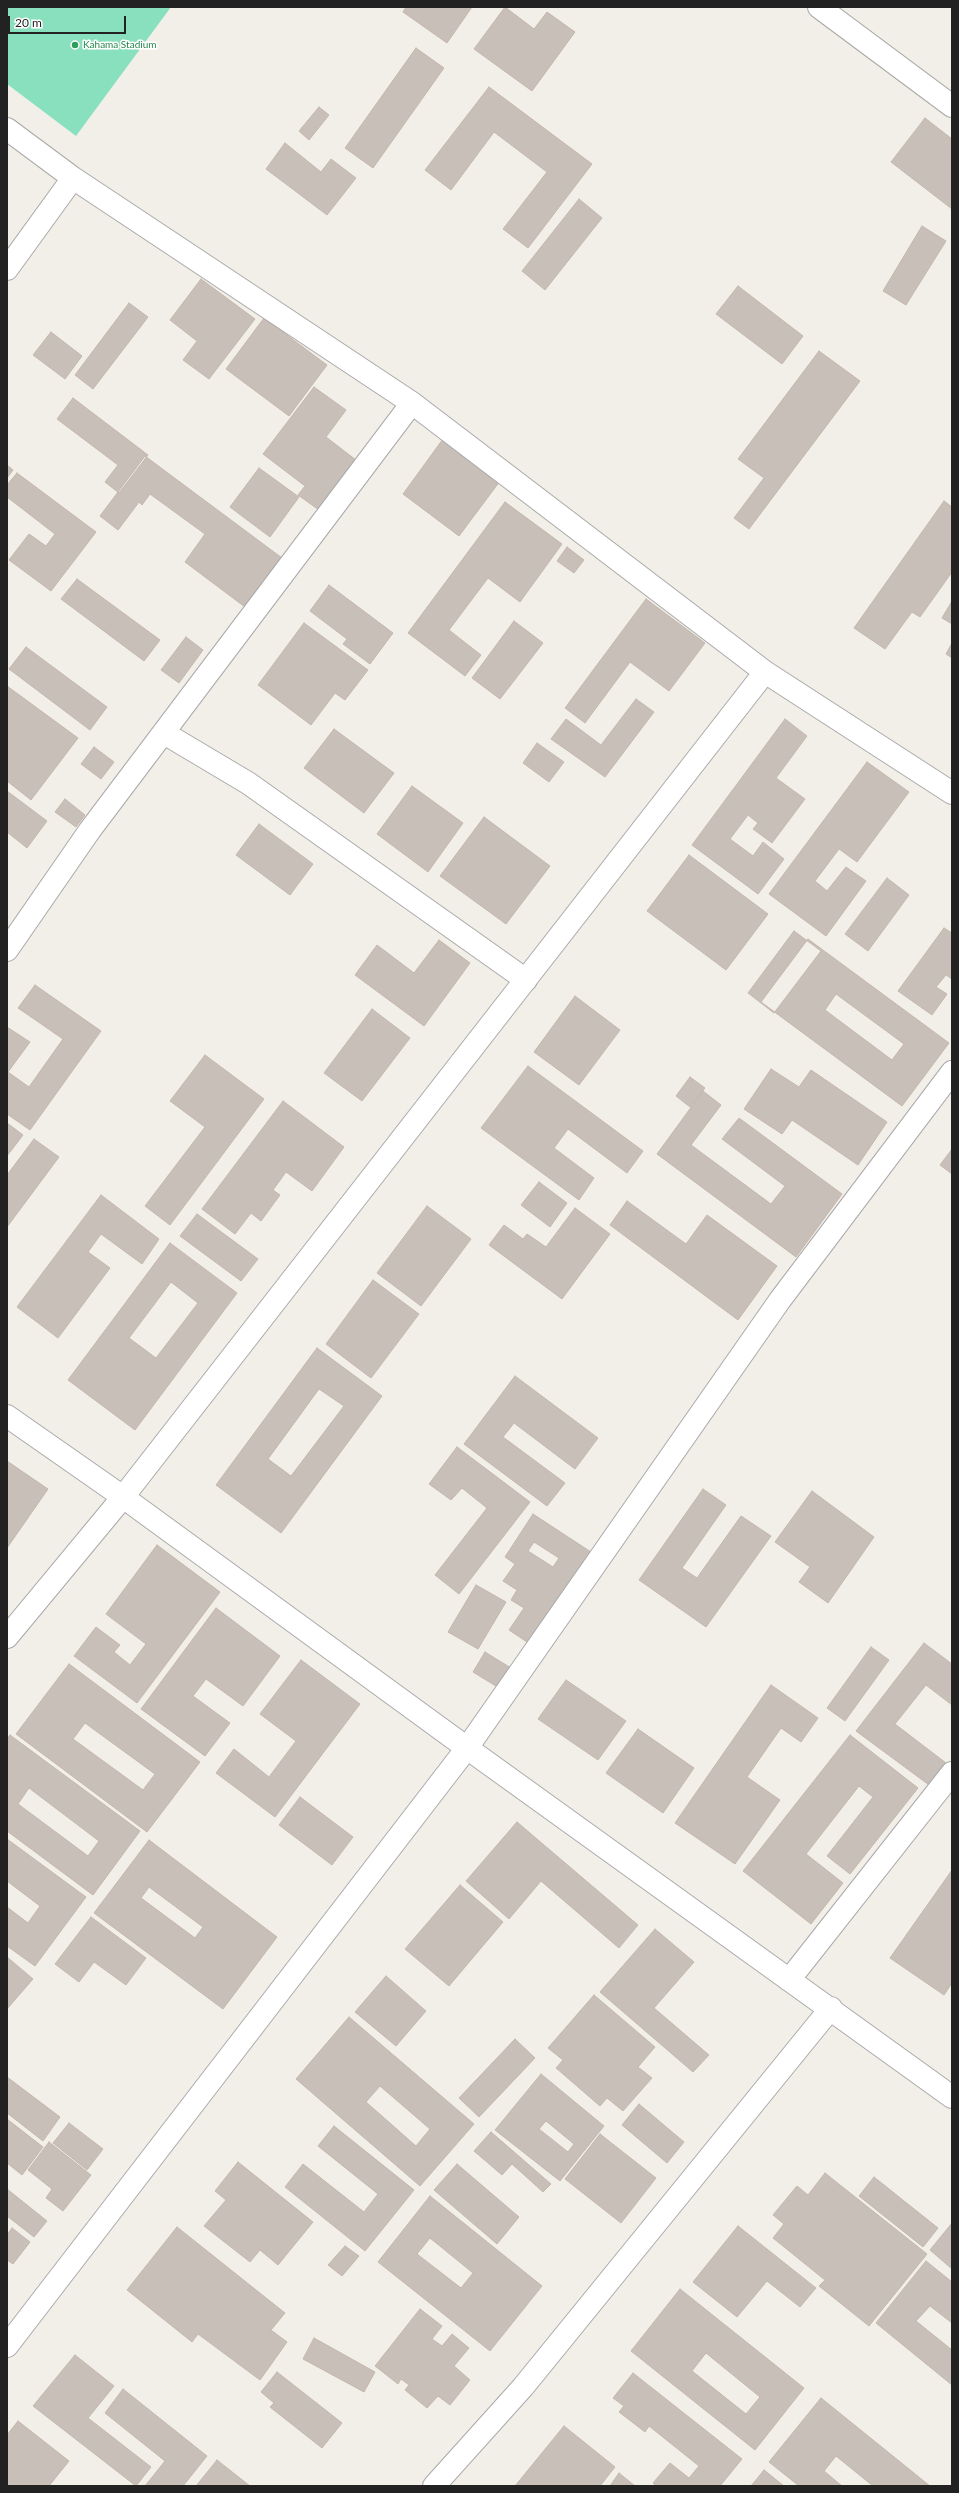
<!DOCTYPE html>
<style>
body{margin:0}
#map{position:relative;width:959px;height:2493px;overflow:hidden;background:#f2efe9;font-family:Lato,sans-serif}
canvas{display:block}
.frame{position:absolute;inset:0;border:8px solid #222;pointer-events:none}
.scale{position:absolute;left:8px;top:16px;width:118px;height:18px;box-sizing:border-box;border:2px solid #222;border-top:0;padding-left:5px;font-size:12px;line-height:14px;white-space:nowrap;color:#222;-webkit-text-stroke:3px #fff;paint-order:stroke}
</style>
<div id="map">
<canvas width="959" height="2493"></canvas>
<div class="frame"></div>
<div class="scale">20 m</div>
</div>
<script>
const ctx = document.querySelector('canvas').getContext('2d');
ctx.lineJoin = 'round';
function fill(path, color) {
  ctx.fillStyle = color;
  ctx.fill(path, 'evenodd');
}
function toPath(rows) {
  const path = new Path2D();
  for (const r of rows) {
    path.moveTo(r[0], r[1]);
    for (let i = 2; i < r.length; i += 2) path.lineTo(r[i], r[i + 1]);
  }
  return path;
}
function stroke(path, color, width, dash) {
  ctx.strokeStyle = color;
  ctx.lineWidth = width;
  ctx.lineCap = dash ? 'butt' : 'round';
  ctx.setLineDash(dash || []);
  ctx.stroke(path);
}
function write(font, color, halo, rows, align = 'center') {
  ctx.font = font + ' Lato,sans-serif';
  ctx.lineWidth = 3;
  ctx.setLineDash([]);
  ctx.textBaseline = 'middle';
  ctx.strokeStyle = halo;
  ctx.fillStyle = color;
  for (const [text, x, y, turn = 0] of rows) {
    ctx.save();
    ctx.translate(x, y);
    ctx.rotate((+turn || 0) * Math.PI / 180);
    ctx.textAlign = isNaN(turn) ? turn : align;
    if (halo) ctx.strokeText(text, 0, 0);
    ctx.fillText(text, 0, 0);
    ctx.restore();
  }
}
fill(toPath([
 [7,7,171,7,76,136,7,84]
]), '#88e0be');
const building = toPath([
 [406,7,472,7,447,43,403,12,406,7],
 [505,7,534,29,547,12,575,32,532,91,474,49,505,7],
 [416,48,444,68,373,168,345,148,416,48],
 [489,87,592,164,528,248,503,229,547,172,494,132,451,190,425,170,489,87],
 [319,107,329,115,309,140,299,131,319,107],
 [925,118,952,139,952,209,891,162,925,118],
 [285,143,321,172,331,159,356,178,327,215,266,169,285,143],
 [579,199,602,218,545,290,522,271,579,199],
 [922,226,946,241,906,305,883,291,922,226],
 [201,279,255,319,209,379,183,360,197,341,170,320,201,279],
 [738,286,803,336,782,364,716,314,738,286],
 [129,303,148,317,93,389,75,375,129,303],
 [264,318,327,365,289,416,226,369,264,318],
 [51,332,82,356,65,379,33,355,51,332],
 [819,351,860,381,749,529,734,518,764,478,738,459,819,351],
 [314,387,346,410,326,437,356,460,319,510,298,495,305,486,263,454,314,387],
 [73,398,148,455,119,493,105,482,118,465,57,419,73,398],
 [443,439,500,481,459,536,403,494,443,439],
 [145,456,282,558,245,607,185,562,205,534,150,494,142,505,139,502,118,530,100,516,145,456],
 [7,465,13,470,7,478,7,465],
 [259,468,299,497,270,537,230,507,259,468],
 [17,473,96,532,51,591,9,560,29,534,46,546,55,534,7,497,7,485,17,473],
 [944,501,952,507,952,572,920,617,912,612,885,649,854,628,944,501],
 [505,502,562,544,520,602,488,578,449,630,481,655,465,676,408,633,505,502],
 [567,547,584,560,574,573,557,561,567,547],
 [77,579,160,640,144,661,61,599,77,579],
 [329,585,393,633,370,664,343,644,347,639,310,611,329,585],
 [646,599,705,643,669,691,630,662,585,723,565,708,646,599],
 [952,601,952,624,942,618,952,601],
 [514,621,543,643,500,699,472,678,514,621],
 [304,623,368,670,345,700,335,693,311,725,258,685,304,623],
 [186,637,203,650,179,683,161,670,186,637],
 [952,643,952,658,946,654,952,643],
 [26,647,107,707,90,730,9,669,26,647],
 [7,686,78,738,31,800,7,781,7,686],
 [636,699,654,712,605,777,551,739,566,719,601,745,636,699],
 [785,719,807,736,776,778,805,799,772,843,753,829,758,823,748,815,730,839,753,856,763,842,784,859,758,894,692,845,785,719],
 [334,729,394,773,364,813,304,768,334,729],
 [537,743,564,762,549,782,523,763,537,743],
 [94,747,114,762,101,779,81,764,94,747],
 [867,762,909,792,857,862,839,849,815,881,827,891,846,867,866,881,826,936,769,894,867,762],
 [412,786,463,823,428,872,377,834,412,786],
 [7,791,47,821,27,848,7,832,7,791],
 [65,799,85,815,76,827,55,812,65,799],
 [484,817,550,866,506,924,440,876,484,817],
 [259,824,313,864,290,895,236,855,259,824],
 [689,855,768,914,726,970,647,911,689,855],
 [887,878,909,895,868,951,845,934,887,878],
 [944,928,952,933,952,979,946,975,936,987,947,994,932,1015,898,991,944,928],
 [794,931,821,951,774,1013,748,993,794,931],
 [808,939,949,1043,902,1106,761,1002,808,939],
 [836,994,904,1044,892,1060,825,1010,836,994],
 [439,940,470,963,424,1026,355,975,377,945,414,973,439,940],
 [35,985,101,1031,30,1130,7,1114,7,1027,30,1042,8,1072,29,1087,63,1039,18,1008,35,985],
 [575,996,620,1030,579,1085,534,1052,575,996],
 [372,1009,410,1038,362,1101,324,1073,372,1009],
 [205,1055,264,1099,170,1225,145,1206,205,1127,170,1101,205,1055],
 [528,1066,643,1151,627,1173,568,1129,554,1148,594,1178,579,1200,481,1128,528,1066],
 [771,1069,799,1087,811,1070,887,1122,858,1165,792,1120,782,1134,744,1109,771,1069],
 [690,1077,705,1088,690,1107,676,1096,690,1077],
 [703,1091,721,1105,691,1145,771,1204,785,1186,722,1139,739,1118,842,1194,796,1257,657,1154,703,1091],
 [283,1101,344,1147,312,1191,286,1172,273,1190,280,1195,261,1221,251,1213,235,1234,202,1209,283,1101],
 [7,1123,23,1135,7,1156,7,1123],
 [34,1139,59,1157,7,1227,7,1175,34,1139],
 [952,1149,952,1174,940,1165,952,1149],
 [539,1182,567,1203,550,1227,521,1205,539,1182],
 [101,1195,159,1239,142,1264,101,1234,88,1252,110,1268,58,1338,17,1307,101,1195],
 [627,1201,686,1244,707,1215,777,1266,738,1320,610,1225,627,1201],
 [427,1206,471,1239,421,1306,377,1273,427,1206],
 [575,1208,610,1234,562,1299,489,1245,504,1225,523,1239,527,1234,546,1247,575,1208],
 [197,1214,258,1259,241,1281,180,1236,197,1214],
 [170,1243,237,1293,135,1430,68,1380,170,1243],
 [171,1282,198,1303,156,1358,129,1338,171,1282],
 [373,1280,419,1314,371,1378,326,1344,373,1280],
 [317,1348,382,1396,281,1533,216,1485,317,1348],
 [319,1389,344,1406,291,1476,268,1459,319,1389],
 [515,1376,598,1438,575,1469,514,1423,503,1437,565,1483,547,1506,464,1444,515,1376],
 [457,1447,530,1502,459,1594,435,1575,487,1508,462,1488,451,1500,429,1484,457,1447],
 [7,1461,48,1489,7,1548,7,1461],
 [703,1489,726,1505,682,1568,697,1578,741,1516,771,1536,706,1627,639,1580,703,1489],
 [812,1491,874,1537,828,1603,799,1582,810,1567,775,1542,812,1491],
 [533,1514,591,1552,530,1644,509,1630,524,1608,511,1600,517,1590,503,1581,515,1564,505,1557,533,1514],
 [534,1542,559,1558,553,1567,528,1551,534,1542],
 [157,1545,220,1592,137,1703,74,1656,96,1627,120,1645,114,1652,130,1665,146,1644,106,1614,157,1545],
 [476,1585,506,1602,478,1649,448,1632,476,1585],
 [216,1608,280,1656,243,1706,206,1679,193,1696,230,1723,205,1756,141,1709,216,1608],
 [924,1643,952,1664,952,1705,926,1685,895,1724,946,1763,929,1785,856,1731,924,1643],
 [871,1647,889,1660,845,1721,827,1708,871,1647],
 [485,1652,511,1668,499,1688,473,1672,485,1652],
 [301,1660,360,1704,275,1817,216,1773,234,1749,269,1777,296,1741,260,1714,301,1660],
 [69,1664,200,1762,147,1832,16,1734,69,1664],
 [85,1723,155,1774,143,1790,73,1739,85,1723],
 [566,1680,626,1721,598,1760,538,1719,566,1680],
 [771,1685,818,1718,801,1742,781,1728,747,1777,780,1800,735,1864,675,1823,771,1685],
 [638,1729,694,1768,663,1813,606,1773,638,1729],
 [10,1735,140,1831,93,1895,7,1831,7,1739,10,1735],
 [29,1788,99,1841,88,1856,18,1804,29,1788],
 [850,1735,918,1788,850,1874,827,1856,873,1797,859,1786,806,1854,843,1883,811,1924,743,1871,850,1735],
 [300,1797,353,1837,332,1865,279,1825,300,1797],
 [517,1822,638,1925,619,1948,541,1881,509,1919,466,1881,517,1822],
 [7,1839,86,1897,35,1966,7,1946,7,1907,28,1923,40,1906,7,1881,7,1839],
 [149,1840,277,1937,223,2009,94,1913,149,1840],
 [149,1887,203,1927,195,1938,141,1898,149,1887],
 [952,1870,952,1983,944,1995,890,1958,952,1870],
 [460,1885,503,1922,449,1986,405,1949,460,1885],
 [91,1917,146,1958,126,1985,94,1962,79,1982,55,1964,91,1917],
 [655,1929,694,1962,654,2008,709,2055,693,2072,600,1992,655,1929],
 [7,1957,33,1979,7,2009,7,1957],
 [386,1976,426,2011,396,2046,355,2012,386,1976],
 [594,1995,655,2047,638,2067,652,2078,623,2111,607,2098,600,2106,556,2068,563,2060,548,2048,594,1995],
 [349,2017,474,2124,420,2186,296,2079,349,2017],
 [380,2086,430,2129,416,2146,366,2102,380,2086],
 [515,2039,535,2058,479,2117,459,2098,515,2039],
 [541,2074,604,2126,560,2181,495,2130,541,2074],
 [546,2121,574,2144,568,2152,539,2129,546,2121],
 [7,2077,60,2117,43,2141,7,2113,7,2077],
 [639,2104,684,2142,667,2163,622,2125,639,2104],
 [7,2119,43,2147,22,2175,7,2163,7,2119],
 [69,2123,103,2149,87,2170,53,2143,69,2123],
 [334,2126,414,2190,365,2251,285,2187,303,2164,364,2212,378,2194,318,2146,334,2126],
 [491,2132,551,2184,543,2192,512,2164,502,2175,474,2151,491,2132],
 [600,2134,656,2178,621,2223,565,2179,600,2134],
 [49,2142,91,2175,63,2211,46,2198,52,2189,28,2170,49,2142],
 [238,2162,313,2222,278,2265,260,2250,250,2262,204,2226,226,2200,215,2191,238,2162],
 [457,2164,519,2217,497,2244,434,2190,457,2164],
 [825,2173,927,2254,869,2326,819,2286,825,2280,773,2238,784,2224,773,2215,797,2186,808,2195,825,2173],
 [874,2177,938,2228,923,2247,859,2196,874,2177],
 [7,2189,47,2221,34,2237,7,2216,7,2189],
 [430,2196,542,2286,490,2351,378,2262,430,2196],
 [430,2238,473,2273,461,2288,417,2254,430,2238],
 [952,2223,952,2269,930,2250,952,2223],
 [738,2226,816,2288,800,2307,767,2281,737,2317,693,2282,738,2226],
 [177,2227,285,2313,271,2330,287,2342,260,2380,198,2334,192,2342,127,2290,177,2227],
 [12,2228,30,2242,13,2264,7,2260,7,2235,12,2228],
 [345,2246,359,2256,342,2276,328,2265,345,2246],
 [926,2261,952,2282,952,2323,930,2306,916,2321,952,2350,952,2385,876,2323,926,2261],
 [680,2289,804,2388,755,2450,631,2351,680,2289],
 [706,2353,760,2397,746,2414,692,2371,706,2353],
 [420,2309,442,2326,432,2339,442,2346,452,2334,469,2348,454,2366,470,2380,450,2405,438,2396,427,2408,405,2390,409,2385,401,2379,398,2384,375,2366,420,2309],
 [314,2338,375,2372,364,2392,303,2359,314,2338],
 [75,2355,114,2386,88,2418,151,2467,136,2486,33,2406,75,2355],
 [277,2372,342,2423,322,2448,270,2407,274,2403,261,2392,277,2372],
 [633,2373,742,2459,720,2486,656,2486,653,2483,670,2463,689,2478,699,2466,649,2426,645,2432,619,2412,624,2406,613,2398,633,2373],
 [123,2389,207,2456,183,2486,145,2486,165,2461,105,2413,123,2389],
 [821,2398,930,2486,873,2486,836,2456,824,2471,842,2486,799,2486,769,2462,821,2398],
 [18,2421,69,2461,49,2486,7,2486,7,2435,18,2421],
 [564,2426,615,2467,600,2486,515,2486,564,2426],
 [217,2460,250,2486,196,2486,217,2460],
 [764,2470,784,2486,751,2486,764,2470],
 [619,2473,635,2486,610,2486,619,2473]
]);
fill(building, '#c7bfb8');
stroke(building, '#c4b6ab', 1);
const street = toPath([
 [819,7,952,106],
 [7,129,73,178,412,403,765,672,952,793],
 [7,269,73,178],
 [164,733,248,783,526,980],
 [7,950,90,830,412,403],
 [7,1416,123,1497,467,1748,952,2097],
 [7,1637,123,1497,765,672],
 [789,1980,952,1773],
 [7,2346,467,1748,780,1300,952,1072],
 [434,2486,523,2387,831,2008]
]);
stroke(street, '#a9a9a9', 24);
stroke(street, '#fff', 22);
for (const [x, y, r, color] of [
 [75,45,4,"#2e9e5b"]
]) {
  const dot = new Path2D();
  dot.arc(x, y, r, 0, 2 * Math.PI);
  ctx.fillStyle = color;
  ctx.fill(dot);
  stroke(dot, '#fff', 1.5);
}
write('10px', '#27864d', '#fff', [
 ["Kahama Stadium",83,45]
], 'left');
</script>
